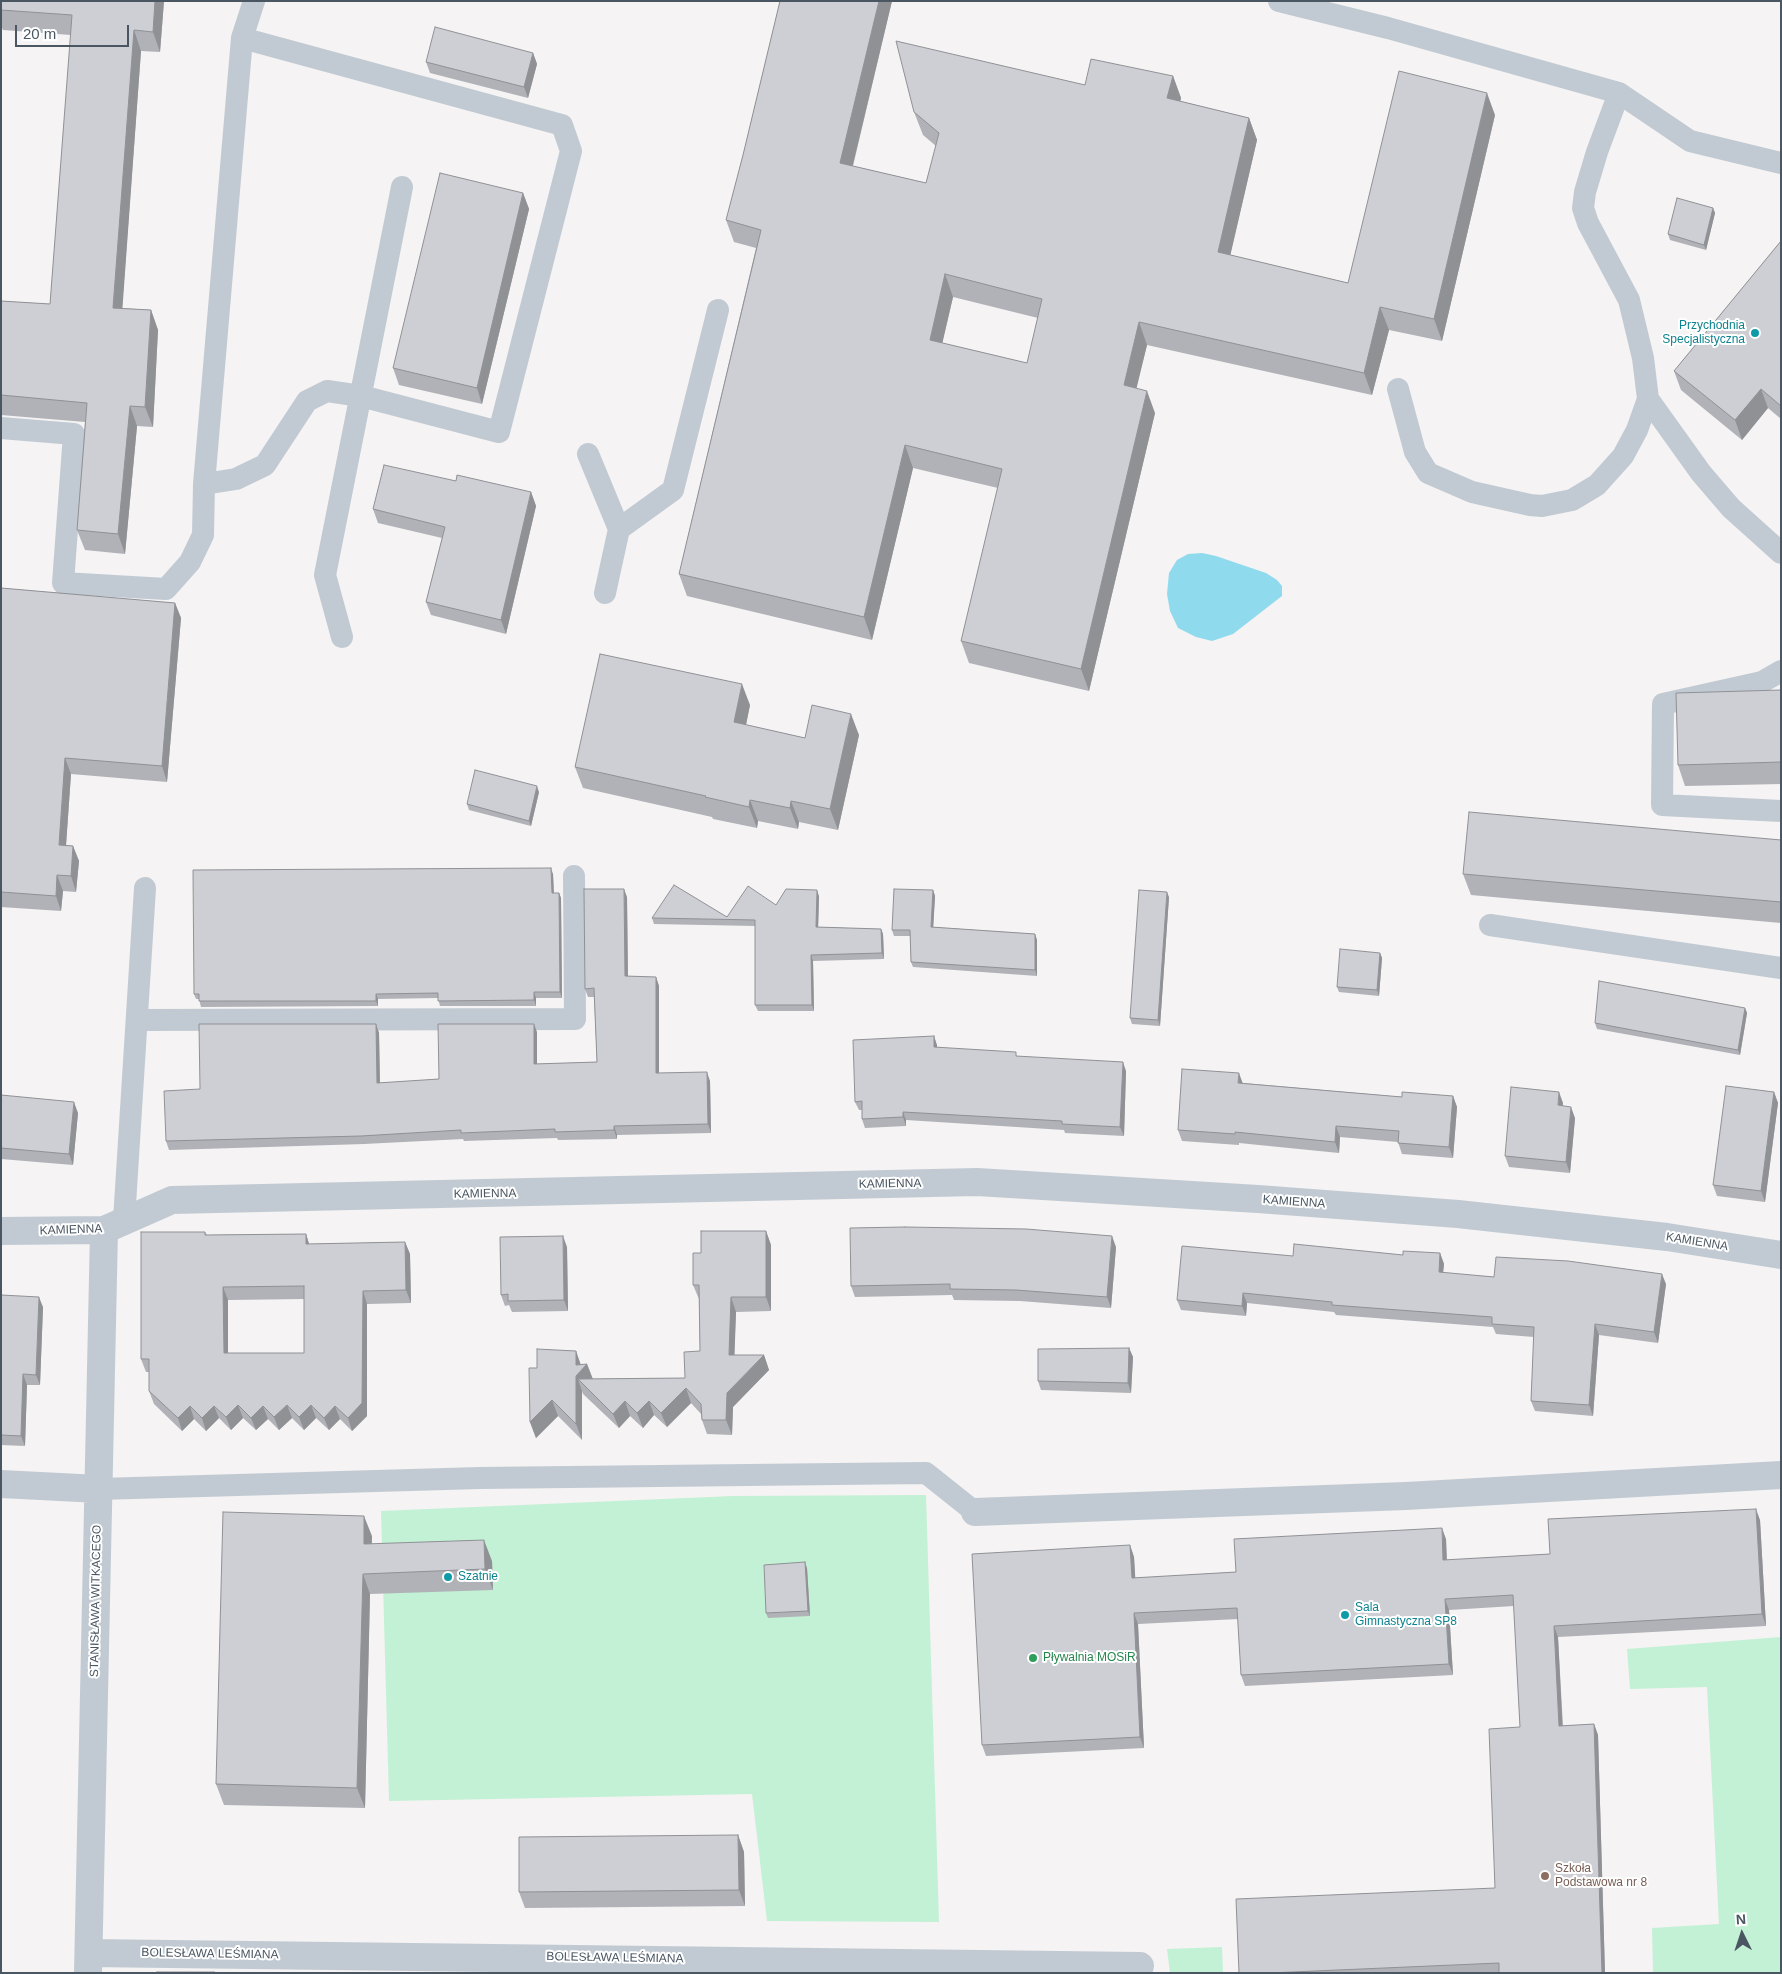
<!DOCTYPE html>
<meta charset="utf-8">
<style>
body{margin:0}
#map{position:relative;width:1782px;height:1974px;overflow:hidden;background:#f5f3f3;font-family:Arial,sans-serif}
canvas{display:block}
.frame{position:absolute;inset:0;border:2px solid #4a5661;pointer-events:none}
.north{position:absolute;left:1717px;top:1909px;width:50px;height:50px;-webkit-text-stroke:4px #fff;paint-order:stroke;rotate:356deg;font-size:14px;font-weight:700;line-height:20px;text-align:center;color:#4a5661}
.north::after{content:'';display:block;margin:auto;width:18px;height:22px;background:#4a5661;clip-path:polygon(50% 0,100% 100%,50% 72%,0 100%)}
.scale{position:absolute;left:15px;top:25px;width:114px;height:22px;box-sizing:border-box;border:2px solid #4a5661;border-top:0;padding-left:6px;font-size:15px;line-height:18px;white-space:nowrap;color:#4a5661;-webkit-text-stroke:4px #fff;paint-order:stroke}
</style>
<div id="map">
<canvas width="1782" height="1974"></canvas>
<div class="frame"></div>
<div class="north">N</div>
<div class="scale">20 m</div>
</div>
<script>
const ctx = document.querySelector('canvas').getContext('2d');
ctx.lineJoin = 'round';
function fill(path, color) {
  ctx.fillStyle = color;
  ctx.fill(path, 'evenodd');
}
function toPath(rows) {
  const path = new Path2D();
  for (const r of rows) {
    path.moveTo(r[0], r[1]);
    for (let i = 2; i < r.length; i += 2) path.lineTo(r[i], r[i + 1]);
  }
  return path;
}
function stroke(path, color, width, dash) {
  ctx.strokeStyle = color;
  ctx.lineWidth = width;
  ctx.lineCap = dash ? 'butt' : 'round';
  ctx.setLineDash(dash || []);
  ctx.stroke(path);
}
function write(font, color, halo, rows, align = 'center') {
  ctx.font = font + ' Arial,sans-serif';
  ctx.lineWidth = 4;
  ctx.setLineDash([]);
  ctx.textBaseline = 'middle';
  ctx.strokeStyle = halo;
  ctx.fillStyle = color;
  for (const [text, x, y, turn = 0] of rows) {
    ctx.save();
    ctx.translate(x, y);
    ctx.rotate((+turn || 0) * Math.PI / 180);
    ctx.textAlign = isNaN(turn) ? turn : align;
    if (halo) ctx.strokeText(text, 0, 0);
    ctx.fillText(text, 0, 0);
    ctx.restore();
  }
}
fill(toPath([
 [926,1495,939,1922,767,1921,752,1794,389,1801,381,1511,733,1496],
 [1781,1637,1781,1973,1653,1973,1652,1928,1719,1924,1707,1687,1630,1689,1627,1649],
 [1222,1947,1223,1973,1170,1973,1167,1949]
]), '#c3f1d5');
fill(toPath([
 [1202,553,1216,556,1266,573,1277,580,1282,586,1282,596,1233,634,1212,641,1196,637,1178,628,1170,611,1167,594,1169,573,1177,560,1188,554]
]), '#90daee');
stroke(toPath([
 [1279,1,1388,28,1619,93,1690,141,1781,163],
 [1398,389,1415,452,1428,473,1472,492,1530,505,1542,506,1572,500,1597,485,1623,456,1637,430,1648,399,1643,358,1629,300,1588,223,1583,208,1585,192,1597,152,1619,93],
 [1648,399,1701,473,1731,508,1781,553],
 [1,428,74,434,63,583,166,589,190,562,203,535,204,484,242,38,254,1],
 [588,454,619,529,673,490,718,310],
 [204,484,236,479,265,465,307,401,327,391,361,396,499,432,571,151,562,125,242,38],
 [605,593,619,529],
 [342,637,325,575,402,187],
 [1781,671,1762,682,1663,704,1662,805,1781,811],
 [1490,925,1781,968],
 [137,1020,575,1019,574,876],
 [124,1220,145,888],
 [99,1489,480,1478,926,1473,975,1512]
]), '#c1cad2', 22);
stroke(toPath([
 [1,1231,104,1230,172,1200,977,1182,1258,1199,1458,1214,1667,1237,1781,1255],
 [1,1484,99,1489],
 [975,1512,1406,1496,1781,1475],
 [89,1953,1140,1966],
 [88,1973,104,1230]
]), '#c1cad2', 28);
fill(toPath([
 [1,1,164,1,160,52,141,51,122,308,151,310,158,330,153,427,137,426,125,554,85,550,77,530,85,422,1,415,1,301,50,304,71,35,3,30,1,26],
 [780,1,892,1,853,166,926,183,936,146,923,135,914,112,1085,85,1173,76,1181,98,1180,101,1249,118,1257,140,1230,255,1348,283,1495,115,1442,341,1389,330,1372,395,1147,345,1136,388,1155,413,1089,691,969,663,961,641,998,488,913,468,872,640,687,596,679,574,756,248,734,242,726,220,743,155],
 [953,297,1038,318,1027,363,942,343],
 [533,53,537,64,528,98,430,73,426,62],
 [523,193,529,209,482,404,399,385,393,368],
 [1713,208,1715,213,1706,250,1670,240,1668,234],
 [1781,241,1781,419,1768,408,1742,440,1681,390,1674,371],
 [531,492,536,506,506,634,431,615,426,602,442,538,378,523,373,509],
 [1,588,175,603,181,618,167,782,71,774,66,845,73,846,79,861,76,892,63,891,61,911,1,907],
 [1781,690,1781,784,1685,786,1678,765],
 [750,705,746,725,805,738,859,735,838,830,799,822,798,829,758,821,757,828,713,819,712,817,583,788,575,767],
 [539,792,531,826,469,810,467,804],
 [1781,840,1781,923,1471,895,1463,874],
 [553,874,554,893,559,893,561,898,562,998,536,998,536,1006,440,1006,438,998,378,999,378,1006,201,1007,199,999,196,999,194,994],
 [933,890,935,896,933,927,1035,934,1037,940,1037,976,913,967,911,962,910,936,894,936,892,930],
 [819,896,818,927,881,929,883,934,884,959,813,961,814,1011,758,1011,755,1005,755,926,654,924,652,918,727,917,776,905],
 [627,897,628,976,656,977,659,986,659,1073,710,1081,711,1133,617,1135,617,1139,558,1140,557,1138,464,1141,463,1139,364,1144,169,1150,166,1141,200,1089,376,1024,379,1033,380,1083,439,1079,537,1032,537,1064,597,1062,594,997,588,997,585,989],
 [1169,897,1160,1026,1132,1024,1130,1018],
 [1380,953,1382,958,1379,996,1339,992,1337,987],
 [1745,1008,1747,1013,1740,1055,1597,1029,1595,1023],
 [934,1036,937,1047,1018,1056,1126,1071,1124,1136,1065,1133,1064,1130,906,1120,906,1126,865,1128,862,1119,862,1110,859,1110,855,1102],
 [1243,1083,1402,1097,1453,1096,1457,1107,1453,1158,1402,1154,1398,1142,1340,1137,1339,1153,1239,1143,1239,1145,1182,1141,1178,1130],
 [1774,1092,1778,1103,1765,1202,1717,1196,1713,1185],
 [1,1095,78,1113,73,1165,1,1159],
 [1563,1103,1562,1106,1575,1118,1570,1173,1509,1167,1505,1156],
 [766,1231,771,1245,771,1311,736,1312,734,1355,764,1355,769,1370,733,1407,732,1435,707,1434,702,1420,701,1414,691,1403,667,1427,654,1415,643,1428,630,1416,619,1428,583,1394,582,1391,582,1440,558,1416,536,1438,530,1422,537,1368,576,1351,581,1365,587,1364,593,1379,685,1378,700,1351,699,1299,693,1285,701,1253],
 [205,1232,207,1235,306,1234,309,1244,405,1242,410,1254,411,1303,367,1304,367,1416,352,1431,340,1419,329,1430,316,1418,304,1430,292,1418,279,1430,268,1419,256,1430,243,1418,231,1430,219,1418,206,1431,194,1419,182,1431,154,1404,149,1391,149,1372,146,1372,141,1359],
 [304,1299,304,1353,228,1353,228,1300],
 [567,1247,568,1311,512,1312,509,1305,505,1306,501,1295],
 [1116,1247,1111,1308,1020,1301,954,1300,952,1295,855,1297,851,1286],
 [1440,1253,1444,1264,1443,1273,1494,1277,1666,1284,1658,1343,1599,1335,1593,1416,1535,1411,1531,1401,1534,1337,1496,1334,1493,1327,1336,1315,1334,1312,1247,1303,1246,1316,1181,1310,1177,1300,1293,1256,1403,1255],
 [1,1293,2,1295,43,1307,40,1385,27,1385,25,1446,1,1445],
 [1129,1348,1133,1357,1131,1393,1041,1390,1038,1381],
 [1760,1520,1766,1626,1558,1637,1563,1726,1594,1724,1598,1735,1605,1973,1239,1973,1495,1888,1520,1727,1514,1606,1449,1610,1453,1675,1245,1686,1241,1675,1238,1619,1138,1624,1144,1748,986,1756,982,1745,1130,1545,1134,1557,1135,1578,1236,1572,1446,1539,1447,1560,1550,1554],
 [372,1536,372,1544,492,1561,493,1590,370,1594,365,1808,224,1805,216,1784],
 [807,1568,810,1616,768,1618,766,1613],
 [738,1835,744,1852,745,1906,525,1908,519,1892]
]), '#b0b2b7');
fill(toPath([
 [155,1,164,1,160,52,153,32],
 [879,1,892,1,848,185,840,163],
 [134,30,141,51,121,328,113,308],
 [533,53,537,64,528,98,524,87],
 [1173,76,1181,98,1176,121,1167,98],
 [1487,93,1495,115,1442,341,1434,319],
 [1249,118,1257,140,1226,274,1218,252],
 [523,193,529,209,482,404,477,388],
 [1713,208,1715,213,1706,250,1704,245],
 [945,274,953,297,938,362,930,340],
 [1380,307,1389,330,1372,395,1364,373],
 [151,310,158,330,153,427,145,407],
 [1139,322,1147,345,1132,407,1124,385],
 [1761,389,1768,408,1742,440,1735,420],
 [1147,391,1155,413,1089,691,1081,669],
 [130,406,137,426,125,554,118,534],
 [905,445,913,468,872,640,864,617],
 [531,492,536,506,506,634,501,620],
 [175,603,181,618,167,782,162,766],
 [742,684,750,705,742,744,734,722],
 [851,714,859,735,838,830,830,809],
 [65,758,71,774,65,860,59,845],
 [537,786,539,792,531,826,529,821],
 [750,800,758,821,757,828,749,807],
 [791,801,799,822,798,829,790,808],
 [73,846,79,861,76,892,71,876],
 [551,868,553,874,554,898,552,893],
 [57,875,63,891,61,911,56,896],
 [624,889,627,897,628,985,625,976],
 [817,890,819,896,818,933,816,927],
 [933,890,935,896,933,932,931,927],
 [1167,892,1169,897,1160,1026,1158,1020],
 [559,893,561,898,562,998,560,992],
 [881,929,883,934,884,959,882,953],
 [1035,934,1037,940,1037,976,1035,970],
 [1380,953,1382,958,1379,996,1377,990],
 [811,955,813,961,814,1011,812,1005],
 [656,977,659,986,659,1082,656,1073],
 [534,992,536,998,536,1006,534,1000],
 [376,994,378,999,378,1006,376,1001],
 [1745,1008,1747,1013,1740,1055,1738,1050],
 [376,1024,379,1033,380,1091,377,1083],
 [534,1024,537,1032,537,1073,534,1064],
 [934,1036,937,1045,937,1055,934,1047],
 [1123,1062,1126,1071,1124,1136,1120,1127],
 [707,1072,710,1081,711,1133,708,1124],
 [1239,1073,1243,1084,1238,1083],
 [1559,1092,1563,1103,1562,1116,1558,1105],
 [1774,1092,1778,1103,1765,1202,1761,1191],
 [1453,1096,1457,1107,1453,1158,1449,1147],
 [74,1102,78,1113,73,1165,69,1154],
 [1571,1107,1575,1118,1570,1173,1566,1162],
 [903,1112,906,1120,906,1126,903,1117],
 [614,1126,617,1135,617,1139,614,1130],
 [1336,1126,1340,1137,1339,1153,1335,1142],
 [766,1231,771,1245,771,1311,766,1297],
 [306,1234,310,1247,306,1244],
 [563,1236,567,1247,568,1311,564,1300],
 [1112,1236,1116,1247,1111,1308,1107,1297],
 [405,1242,410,1254,411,1303,406,1290],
 [1440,1253,1444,1264,1442,1282,1439,1272],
 [1662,1274,1666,1284,1658,1343,1654,1332],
 [223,1287,228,1300,228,1366,224,1353],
 [363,1291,367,1304,367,1416,352,1431,348,1418],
 [1243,1293,1247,1303,1246,1316,1242,1306],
 [39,1297,43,1307,40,1385,36,1375],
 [731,1297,736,1312,734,1370,729,1355],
 [1595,1324,1599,1335,1593,1416,1589,1405],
 [1129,1348,1133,1357,1131,1393,1128,1383],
 [576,1351,581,1366,587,1364,593,1380,578,1379,582,1391,582,1440,576,1424],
 [764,1355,769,1370,733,1407,732,1435,726,1420,727,1393],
 [23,1374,27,1385,25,1446,21,1436],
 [686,1388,691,1403,667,1427,661,1413],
 [552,1400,558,1416,536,1438,530,1422],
 [625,1401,630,1416,619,1428,613,1414],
 [649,1401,654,1415,643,1428,637,1413],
 [238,1405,243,1418,231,1430,226,1417],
 [287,1405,292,1418,279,1430,274,1417],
 [311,1405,316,1418,304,1430,299,1417],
 [190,1406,194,1419,182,1431,178,1418],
 [214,1406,219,1418,206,1431,202,1418],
 [263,1406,268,1419,256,1430,251,1418],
 [335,1406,340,1419,329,1430,324,1418],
 [1756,1509,1760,1520,1766,1626,1762,1614],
 [364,1516,372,1536,371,1565,364,1544],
 [1442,1528,1446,1539,1447,1572,1443,1560],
 [484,1540,492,1561,493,1590,485,1569],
 [1130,1545,1134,1557,1136,1589,1132,1578],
 [805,1562,807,1568,810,1616,808,1611],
 [363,1574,370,1594,365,1808,357,1788],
 [1445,1599,1449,1610,1453,1675,1449,1664],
 [1134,1613,1138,1624,1144,1748,1140,1737],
 [1554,1626,1558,1637,1563,1737,1559,1726],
 [1594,1724,1598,1735,1605,1973,1602,1973],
 [738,1835,744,1852,745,1906,739,1890]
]), '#909195');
const building = toPath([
 [1,1,155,1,153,32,134,30,113,308,151,310,145,407,130,406,118,534,77,530,87,403,1,395,1,301,50,304,72,15,1,10,1,1],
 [780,1,879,1,840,163,926,183,939,133,914,112,896,41,1085,85,1091,59,1173,76,1167,98,1249,118,1218,252,1348,283,1399,71,1487,93,1434,319,1380,307,1364,373,1139,322,1124,385,1147,391,1081,669,961,641,1002,469,905,445,864,617,679,574,761,230,726,220,743,155,780,1],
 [945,274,1042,299,1027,363,930,340,945,274],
 [435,27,533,53,524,87,426,62,435,27],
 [440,173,523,193,477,388,393,368,440,173],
 [1677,198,1713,208,1704,245,1668,234,1677,198],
 [1781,241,1781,406,1761,389,1735,420,1674,371,1781,241],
 [384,465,456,481,457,475,531,492,501,620,426,602,445,527,373,509,384,465],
 [1,588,175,603,162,766,65,758,59,845,73,846,71,876,57,875,56,896,1,892,1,588],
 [600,654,742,684,734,722,805,738,812,705,851,714,830,809,791,801,790,808,750,800,749,807,705,797,706,796,575,767,600,654],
 [1781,690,1781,762,1678,765,1676,693,1781,690],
 [475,770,537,786,529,821,467,804,475,770],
 [1469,812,1781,840,1781,902,1463,874,1469,812],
 [551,868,552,893,559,893,560,992,534,992,534,1000,438,1001,438,993,376,994,376,1001,199,1001,199,994,194,994,193,870,551,868],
 [674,885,727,917,748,886,776,905,786,889,817,890,816,927,881,929,882,953,811,955,812,1005,755,1005,755,920,652,918,674,885],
 [584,889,624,889,625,976,656,977,656,1073,707,1072,708,1124,614,1126,614,1130,555,1132,555,1129,461,1133,461,1130,361,1136,166,1141,164,1091,200,1089,199,1024,376,1024,377,1083,439,1079,438,1024,534,1024,534,1064,597,1062,594,988,585,989,584,889],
 [894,889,933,890,931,927,1035,934,1035,970,911,962,910,930,892,930,894,889],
 [1139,890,1167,892,1158,1020,1130,1018,1139,890],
 [1340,949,1380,953,1377,990,1337,987,1340,949],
 [1599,981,1745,1008,1738,1050,1595,1023,1599,981],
 [934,1036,934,1047,1016,1052,1016,1056,1123,1062,1120,1127,1062,1124,1062,1121,903,1112,903,1117,862,1119,862,1101,855,1102,853,1040,934,1036],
 [1182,1069,1239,1073,1238,1083,1402,1097,1402,1092,1453,1096,1449,1147,1398,1143,1399,1131,1336,1126,1335,1142,1235,1132,1235,1134,1178,1130,1182,1069],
 [1726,1086,1774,1092,1761,1191,1713,1185,1726,1086],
 [1511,1087,1559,1092,1558,1105,1571,1107,1566,1162,1505,1156,1511,1087],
 [1,1095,74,1102,69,1154,1,1148,1,1095],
 [905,1227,1026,1229,1112,1236,1107,1297,1016,1290,950,1289,950,1284,851,1286,850,1228,905,1227],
 [701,1231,766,1231,766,1297,731,1297,729,1355,764,1355,727,1393,726,1420,702,1420,701,1404,686,1388,661,1413,649,1401,637,1413,625,1401,613,1414,578,1379,685,1378,684,1352,700,1351,699,1285,693,1285,693,1253,701,1253,701,1231],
 [141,1232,205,1232,205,1235,306,1234,306,1244,405,1242,406,1290,363,1291,362,1403,348,1418,335,1406,324,1418,311,1405,299,1417,287,1405,274,1417,263,1406,251,1418,238,1405,226,1417,214,1406,202,1418,190,1406,178,1418,149,1391,149,1359,141,1359,141,1232],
 [304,1286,304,1353,224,1353,223,1287,304,1286],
 [563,1236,564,1300,508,1301,508,1294,501,1295,500,1237,563,1236],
 [1294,1244,1403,1255,1403,1251,1440,1253,1439,1272,1494,1277,1496,1257,1568,1261,1662,1274,1654,1332,1595,1324,1589,1405,1531,1401,1534,1327,1492,1324,1492,1317,1332,1305,1332,1302,1243,1293,1242,1306,1177,1300,1182,1246,1293,1256,1294,1244],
 [1,1295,39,1297,36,1375,23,1374,21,1436,1,1435,1,1295],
 [1129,1348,1128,1383,1038,1381,1038,1349,1129,1348],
 [537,1349,576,1351,576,1365,587,1364,576,1376,576,1424,552,1400,530,1422,529,1368,537,1368,537,1349],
 [1756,1509,1762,1614,1554,1626,1559,1726,1594,1724,1602,1973,1499,1973,1499,1963,1269,1973,1239,1973,1236,1899,1495,1888,1489,1729,1520,1727,1513,1595,1445,1599,1449,1664,1241,1675,1237,1608,1134,1613,1140,1737,982,1745,972,1554,1130,1545,1132,1578,1236,1572,1234,1539,1442,1528,1443,1560,1550,1554,1548,1519,1756,1509],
 [223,1512,364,1516,364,1544,484,1540,485,1569,363,1574,357,1788,216,1784,223,1512],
 [805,1562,808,1611,766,1613,764,1565,805,1562],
 [738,1835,739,1890,519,1892,519,1837,738,1835],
 [157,1972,215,1972,215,1973,157,1973,157,1972]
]);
fill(building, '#cdcfd5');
stroke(building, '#909195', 1);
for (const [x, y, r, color] of [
 [1755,333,5,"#0f9aa8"],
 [448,1577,5,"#0f9aa8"],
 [1345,1615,5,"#0f9aa8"],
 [1033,1658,5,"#2e9e5b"],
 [1545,1876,5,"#8d6e63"]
]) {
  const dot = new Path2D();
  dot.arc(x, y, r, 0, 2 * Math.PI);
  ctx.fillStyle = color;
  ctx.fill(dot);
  stroke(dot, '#fff', 2);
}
write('12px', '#0d838f', '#fff', [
 ["Przychodnia",1745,326,"right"],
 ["Specjalistyczna",1745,340,"right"],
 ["Szatnie",458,1577],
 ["Sala",1355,1608],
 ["Gimnastyczna SP8",1355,1622]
], 'left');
write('12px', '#4a5661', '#fff', [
 ["KAMIENNA",890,1184,-1],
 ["KAMIENNA",485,1194,-1],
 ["KAMIENNA",1294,1202,4],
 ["KAMIENNA",71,1230,-2],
 ["KAMIENNA",1697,1242,9],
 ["STANISŁAWA WITKACEGO",96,1601,-89],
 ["BOLESŁAWA LEŚMIANA",210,1954,1],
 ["BOLESŁAWA LEŚMIANA",615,1958,1]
]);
write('12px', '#27864d', '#fff', [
 ["Pływalnia MOSiR",1043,1658]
], 'left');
write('12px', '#785e54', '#fff', [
 ["Szkoła",1555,1869],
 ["Podstawowa nr 8",1555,1883]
], 'left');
</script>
